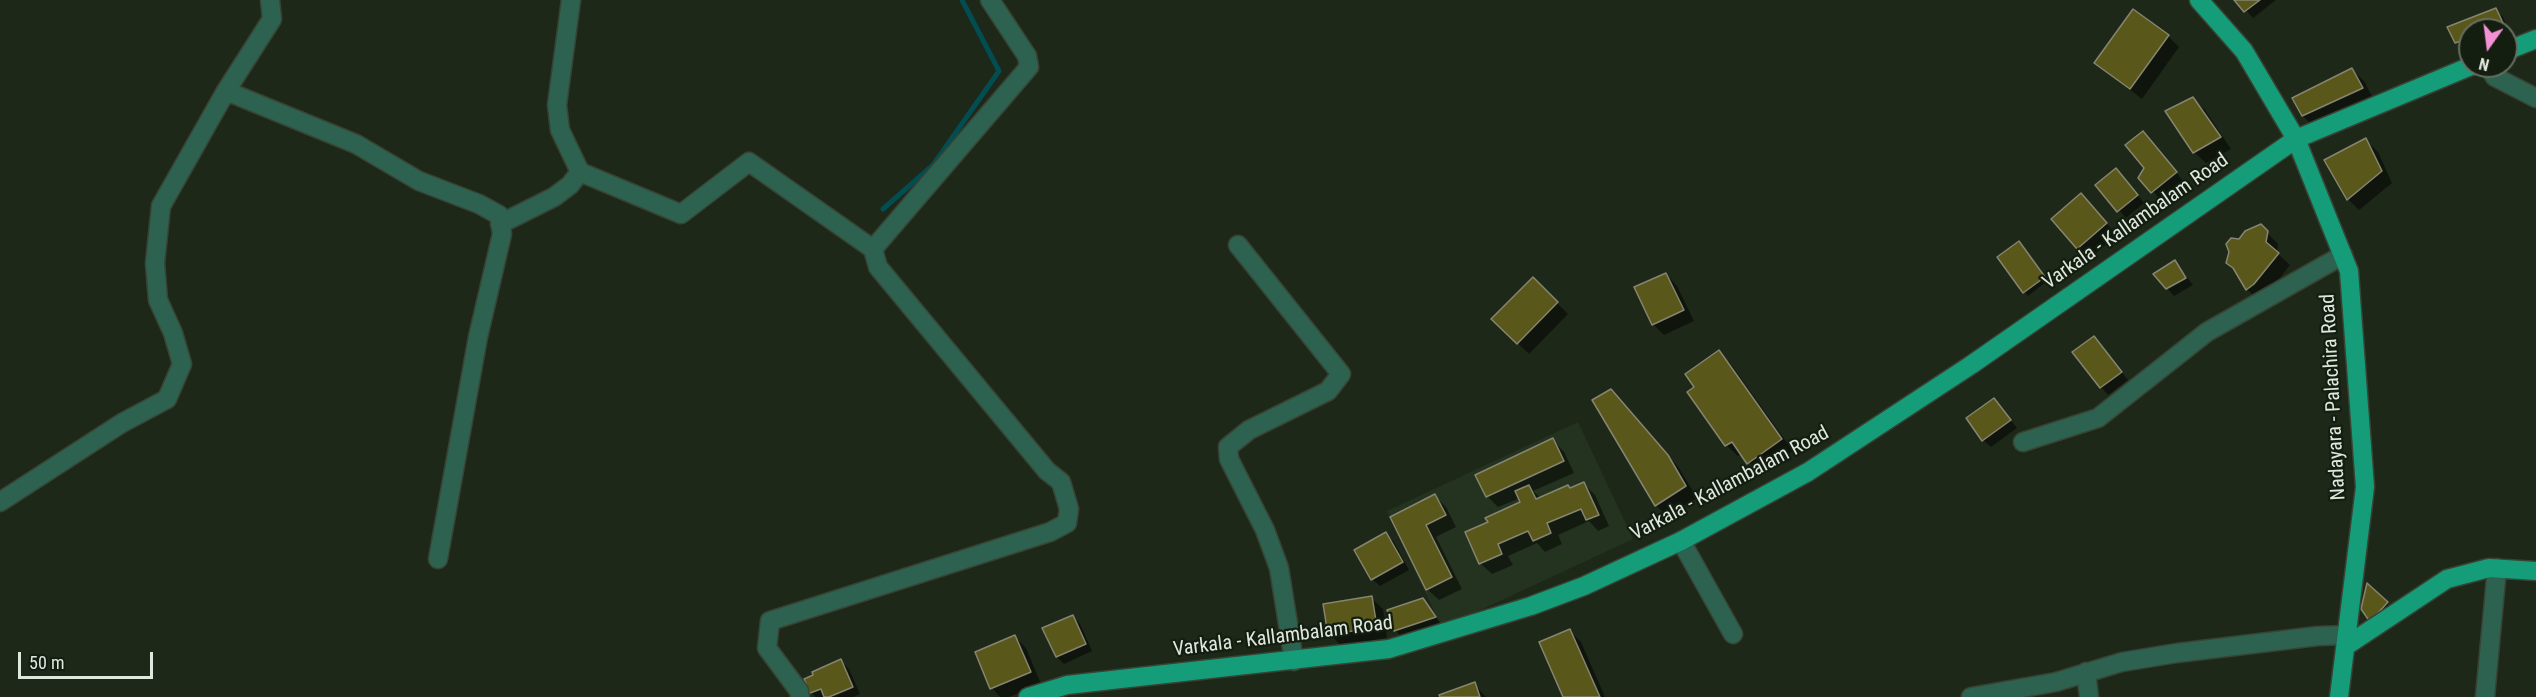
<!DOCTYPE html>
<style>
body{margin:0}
#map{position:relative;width:2536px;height:697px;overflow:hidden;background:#1d2819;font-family:"Roboto Condensed",sans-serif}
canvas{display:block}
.north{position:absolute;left:2458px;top:18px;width:60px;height:60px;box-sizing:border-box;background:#141e10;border:2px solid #666e62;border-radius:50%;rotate:194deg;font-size:16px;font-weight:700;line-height:24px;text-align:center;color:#e0e7dd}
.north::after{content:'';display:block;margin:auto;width:21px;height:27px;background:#f491d5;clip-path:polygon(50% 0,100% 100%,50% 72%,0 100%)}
.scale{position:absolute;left:18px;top:652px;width:135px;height:27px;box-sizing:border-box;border:3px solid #e0e7dd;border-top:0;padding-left:8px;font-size:18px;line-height:21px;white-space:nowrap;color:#e0e7dd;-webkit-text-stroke:4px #141e10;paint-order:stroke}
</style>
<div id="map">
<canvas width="2536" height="697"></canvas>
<div class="north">N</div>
<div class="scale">50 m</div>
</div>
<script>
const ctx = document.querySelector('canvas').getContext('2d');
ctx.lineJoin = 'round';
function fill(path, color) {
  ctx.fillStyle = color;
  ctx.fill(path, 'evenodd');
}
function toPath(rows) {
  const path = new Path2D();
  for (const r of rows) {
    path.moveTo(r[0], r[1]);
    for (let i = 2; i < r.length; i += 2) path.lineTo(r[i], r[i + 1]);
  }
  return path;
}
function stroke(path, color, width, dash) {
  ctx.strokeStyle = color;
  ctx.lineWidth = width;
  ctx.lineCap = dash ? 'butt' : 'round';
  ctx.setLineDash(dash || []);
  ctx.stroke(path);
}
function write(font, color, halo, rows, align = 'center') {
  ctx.font = font + ' "Roboto Condensed",sans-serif';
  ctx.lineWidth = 4.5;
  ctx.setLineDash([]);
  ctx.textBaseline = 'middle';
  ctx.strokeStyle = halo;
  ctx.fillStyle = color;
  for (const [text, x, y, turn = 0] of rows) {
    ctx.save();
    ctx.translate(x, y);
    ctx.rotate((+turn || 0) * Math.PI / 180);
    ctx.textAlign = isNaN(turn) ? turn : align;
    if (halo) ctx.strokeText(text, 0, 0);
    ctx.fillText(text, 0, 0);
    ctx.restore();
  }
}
fill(toPath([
 [1578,422,1633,539,1442,628,1387,511]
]), '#24331f');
fill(toPath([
 [2237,0,2276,0,2253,18],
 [2496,10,2503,17,2510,32,2470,30,2470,48,2464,50,2449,28],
 [2168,36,2179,47,2142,99,2096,63],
 [2352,70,2364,81,2374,100,2314,127,2303,116],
 [2193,99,2205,110,2231,149,2206,163,2194,152],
 [2366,140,2378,152,2392,183,2359,210,2348,199],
 [2151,141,2183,181,2160,199,2140,177,2145,168],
 [2123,177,2144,203,2126,218,2097,185],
 [2092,207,2117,235,2089,259,2078,248],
 [2260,226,2278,244,2277,253,2290,265,2266,296,2258,300,2247,289,2239,241],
 [2022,246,2047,281,2028,296,1999,257],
 [2175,262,2193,285,2174,296,2167,288],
 [1666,274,1677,286,1694,321,1664,335,1653,324],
 [1533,279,1568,314,1529,354,1493,319],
 [2094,338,2128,380,2108,395,2101,387],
 [1719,352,1730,363,1793,451,1760,474,1742,454,1738,456,1726,445,1696,387],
 [1994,400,2017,428,1991,447,1983,440],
 [1622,403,1679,468,1697,498,1667,516,1656,505],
 [1553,440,1564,452,1574,473,1533,491,1541,498,1584,484,1595,495,1609,526,1598,531,1589,521,1558,535,1562,544,1545,552,1537,543,1508,556,1513,565,1492,574,1480,563,1490,523,1522,503,1520,498,1498,507,1487,496],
 [1435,496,1446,507,1456,527,1436,537,1462,589,1439,600,1427,589,1392,517],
 [1386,534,1394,542,1409,570,1380,586,1372,579],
 [2368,586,2394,611,2379,628],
 [1371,598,1383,609,1387,638,1341,646,1330,634],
 [1422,600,1442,625,1403,638,1396,631,1389,611],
 [1073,616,1080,624,1092,651,1064,664,1057,657],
 [1570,631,1581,642,1605,697,1564,697],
 [1015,637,1026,648,1041,684,1009,697,1000,697,992,688],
 [841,661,849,669,860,694,853,697,816,697,811,692],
 [1474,684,1486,697,1442,697]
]), '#0007');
stroke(toPath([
 [883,209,933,165,999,71,962,0]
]), '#024d51', 5);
const building = toPath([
 [2234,0,2260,0,2244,12,2234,0],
 [2496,8,2504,25,2490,30,2470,30,2470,38,2455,43,2447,27,2496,8],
 [2133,9,2169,35,2130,89,2094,63,2133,9],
 [2352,68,2363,88,2302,116,2292,98,2352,68],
 [2193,97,2221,137,2193,153,2165,111,2193,97],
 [2143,131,2177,172,2151,193,2138,178,2144,168,2125,145,2143,131],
 [2366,138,2382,171,2347,200,2324,160,2366,138],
 [2116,168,2138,195,2117,212,2095,185,2116,168],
 [2081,193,2107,223,2077,249,2051,219,2081,193],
 [2261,224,2268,231,2266,242,2279,253,2254,284,2246,290,2233,268,2226,263,2229,252,2226,244,2231,238,2239,239,2245,231,2261,224],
 [2019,241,2045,277,2023,293,1997,257,2019,241],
 [2175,260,2186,278,2166,289,2153,274,2175,260],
 [1666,273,1684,310,1652,325,1634,287,1666,273],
 [1533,277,1558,302,1517,344,1491,319,1533,277],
 [2094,336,2122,372,2100,388,2072,352,2094,336],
 [1719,350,1782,439,1747,464,1732,442,1725,446,1687,392,1694,387,1685,374,1719,350],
 [1611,389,1668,455,1686,486,1655,506,1592,400,1611,389],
 [1994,398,2011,420,1982,441,1966,418,1994,398],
 [1553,438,1564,461,1486,497,1475,475,1553,438],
 [1584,482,1599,515,1586,520,1581,509,1547,523,1551,533,1533,541,1528,531,1498,544,1502,554,1479,564,1465,532,1488,522,1485,518,1520,502,1515,491,1529,485,1536,499,1568,485,1570,488,1584,482],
 [1435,494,1446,515,1426,525,1452,577,1426,590,1390,517,1435,494],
 [1386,532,1403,562,1371,580,1354,550,1386,532],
 [2367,583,2388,602,2370,622,2361,609,2367,583],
 [1372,596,1377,627,1328,635,1323,604,1372,596],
 [1423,598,1436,617,1394,631,1387,610,1423,598],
 [1073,615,1086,644,1056,657,1042,628,1073,615],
 [1570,629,1600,697,1563,697,1539,642,1570,629],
 [1015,635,1031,672,990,689,975,652,1015,635],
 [841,659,853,687,829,697,824,697,821,689,810,693,804,679,813,675,812,672,841,659],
 [1475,682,1480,697,1440,697,1439,695,1475,682]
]);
fill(building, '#5a571a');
stroke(building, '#858571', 1.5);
const minor = toPath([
 [2488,66,2495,77,2536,98],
 [226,91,356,144,419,181,479,204,499,215,502,234,478,337,438,559],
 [580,172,681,214,749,162,873,249],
 [500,224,554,197,570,185,580,172,560,130,557,105,571,0],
 [1238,245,1341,374,1328,391,1249,430,1228,447,1229,459,1265,530,1279,568,1294,661],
 [2023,442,2098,418,2207,332,2343,255],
 [0,502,122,423,167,399,182,364,173,333,158,300,155,263,161,206,226,91,272,19,270,0],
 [1681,541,1733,634],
 [2086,672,2089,697],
 [800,697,799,691,767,648,770,621,1050,532,1067,523,1069,509,1061,482,1047,471,878,267,873,249,1029,67,1027,56,990,0],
 [1971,697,2056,682,2122,662,2177,653,2318,636,2349,635],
 [2485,697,2497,568]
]);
const major = toPath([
 [2199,0,2244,51,2296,139,2349,271,2365,487,2339,697],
 [2506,51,2536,39],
 [2346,646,2447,579,2489,568,2536,571],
 [1028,697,1067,685,1389,649,1531,606,1584,586,1681,541,1808,472,1971,365,2296,139,2471,66]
]);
stroke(minor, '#384334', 21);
stroke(major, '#384334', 21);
stroke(minor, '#2d6150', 18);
stroke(major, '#159d7a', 18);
write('20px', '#e0e7dd', '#141e10', [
 ["Varkala - Kallambalam Road",2136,222,-35],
 ["Nadayara - Palachira Road",2334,397,-93],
 ["Varkala - Kallambalam Road",1730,484,-28],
 ["Varkala - Kallambalam Road",1283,637,-7]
]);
</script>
